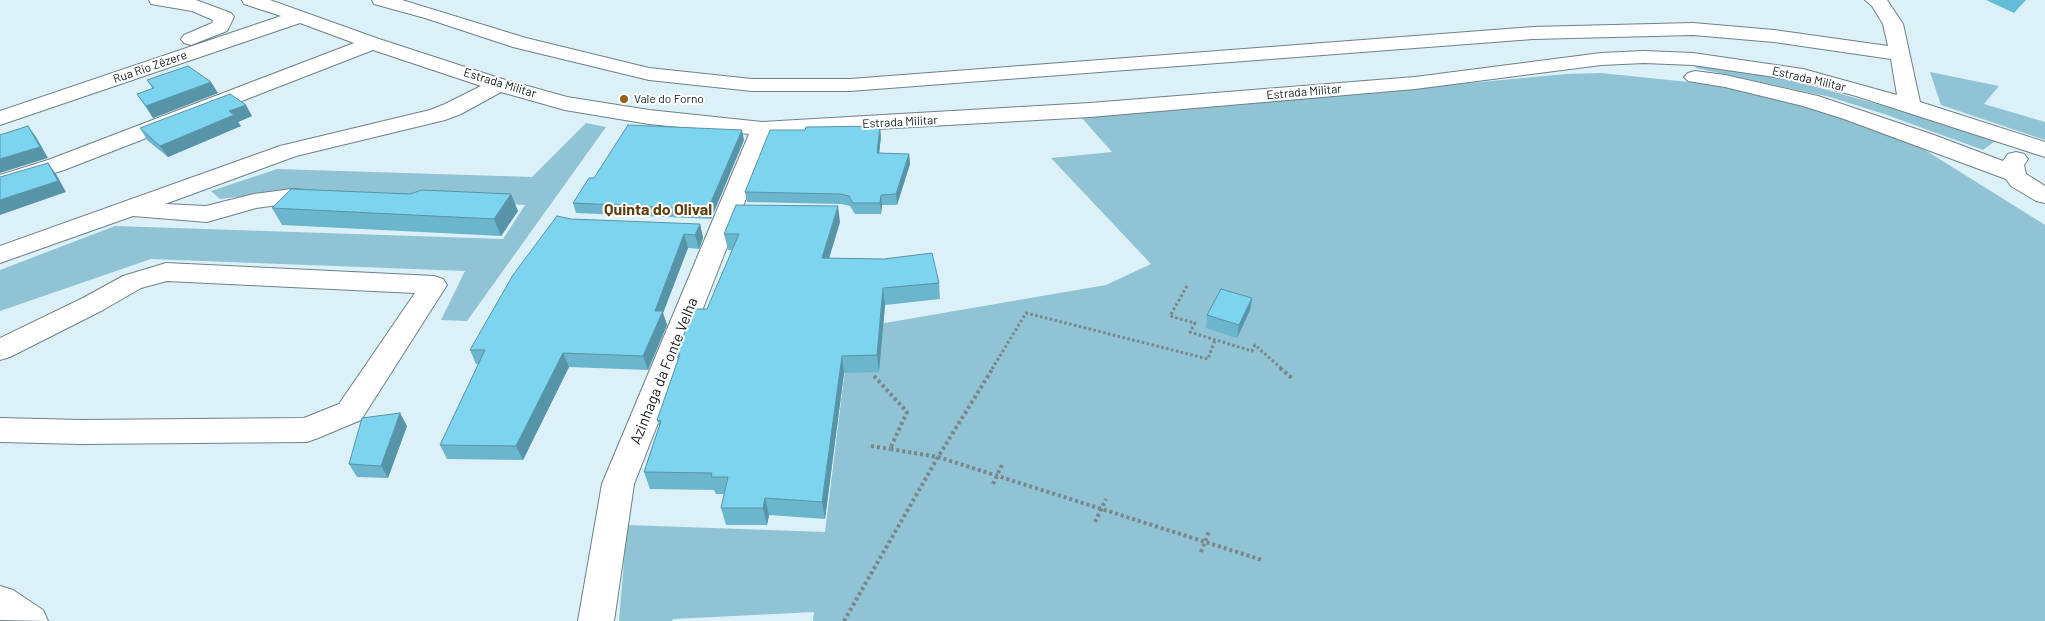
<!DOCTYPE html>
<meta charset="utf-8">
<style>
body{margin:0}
canvas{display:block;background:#dbf0f7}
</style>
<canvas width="2045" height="621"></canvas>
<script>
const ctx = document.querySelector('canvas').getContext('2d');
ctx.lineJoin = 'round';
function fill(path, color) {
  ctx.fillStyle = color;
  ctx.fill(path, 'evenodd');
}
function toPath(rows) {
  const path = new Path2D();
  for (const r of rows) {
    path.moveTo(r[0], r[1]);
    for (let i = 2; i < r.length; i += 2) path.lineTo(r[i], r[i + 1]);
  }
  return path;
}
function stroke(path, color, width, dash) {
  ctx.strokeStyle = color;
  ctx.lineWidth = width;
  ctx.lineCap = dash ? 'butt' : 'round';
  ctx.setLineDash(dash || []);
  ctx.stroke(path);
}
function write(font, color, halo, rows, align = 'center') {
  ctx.font = font + ' Barlow,sans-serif';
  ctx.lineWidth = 4;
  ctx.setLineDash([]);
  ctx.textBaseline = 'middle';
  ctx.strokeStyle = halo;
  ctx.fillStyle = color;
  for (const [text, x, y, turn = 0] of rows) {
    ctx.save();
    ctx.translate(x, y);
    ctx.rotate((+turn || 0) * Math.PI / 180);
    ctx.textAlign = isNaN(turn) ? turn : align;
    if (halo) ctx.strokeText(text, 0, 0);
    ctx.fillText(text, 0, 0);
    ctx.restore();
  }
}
fill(toPath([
 [1695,66,1758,74,1806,84,1891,108,1995,141,1983,150,1884,114,1830,97,1696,68],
 [1930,72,1999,86,1984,104,2045,122,2045,140,1941,105],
 [1601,73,1727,86,1789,100,1858,122,1917,145,2045,225,2045,621,813,621,814,612,673,619,672,621,619,621,627,525,825,532,850,329,1106,285,1151,264,1051,158,1112,152,1081,117,1224,106,1566,74],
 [586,123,606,127,467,321,441,320,465,271,151,259,0,311,0,270,115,226,503,239,525,205,296,190,220,199,211,191,277,169,532,177]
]), '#90c3d3');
fill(toPath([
 [1986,0,2026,0,2014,13]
]), '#64bcd5');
const minor = toPath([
 [149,0,196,0,231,13,234,17,227,31,191,45,184,43,181,39,184,35,212,23,213,20,192,11,151,4,149,0],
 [242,0,270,0,379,39,499,78,567,97,649,110,762,122,1090,103,1415,77,1601,53,1644,51,1693,53,1803,69,1897,95,1891,59,1774,42,1693,35,1533,39,850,91,752,91,649,80,513,47,425,18,374,4,372,0,402,0,526,38,649,68,752,79,850,79,1533,27,1693,23,1774,30,1888,46,1883,24,1872,6,1865,0,1887,0,1903,24,1920,102,2045,142,2045,157,1856,96,1802,81,1693,65,1644,63,1601,65,1415,89,1090,117,771,135,634,484,614,621,578,621,602,484,749,134,649,124,565,110,501,92,461,114,445,120,296,156,165,204,206,206,254,194,292,189,329,192,332,197,329,202,320,204,292,203,256,208,207,222,133,216,0,263,0,246,280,146,430,110,445,104,481,86,373,50,64,170,0,190,0,175,48,160,354,43,300,23,0,125,0,111,281,16,244,4,242,0],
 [1695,71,1725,75,1818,96,1934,135,2003,161,2008,154,2016,152,2024,154,2028,159,2024,165,2026,174,2045,186,2045,203,2036,201,2011,186,2006,179,1844,119,1803,106,1725,87,1688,81,1684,77,1688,73,1695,71],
 [166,263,434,276,443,279,447,285,361,420,318,438,307,442,81,444,0,442,0,418,81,420,304,418,339,404,415,293,167,281,141,288,103,310,10,357,0,360,0,338,83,298,123,276,166,263],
 [0,586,13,590,43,610,48,621,0,620,0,586]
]);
stroke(minor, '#6e8187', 2);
stroke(toPath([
 [1187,286,1170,316,1195,323,1190,332,1252,351,1255,345,1282,369],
 [992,369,1026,313,1208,359,1215,340]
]), '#79878c', 3, [2.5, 2.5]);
stroke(toPath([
 [1280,368,1293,379],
 [874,376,907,412,890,449,938,457,1262,560],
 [871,446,890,449],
 [993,484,1002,465],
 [1095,522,1106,499],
 [1201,552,1209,531],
 [844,621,938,457,993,368]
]), '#79878c', 4, [3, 3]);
fill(minor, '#fff');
fill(toPath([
 [147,80,218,93,153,118,137,94,153,89],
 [252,116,238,122,241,126,168,157,147,140,140,128],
 [881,136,879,154,909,154,910,164,897,205,882,205,881,214,855,214,850,206,841,204,747,202,745,192],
 [744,140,711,219,576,213,573,203,594,178],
 [272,208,518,211,501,236,282,225],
 [840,222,829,258,939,283,940,299,885,305,879,372,844,373,825,519,769,515,767,525,726,525,721,508,724,494,716,494,714,490,650,489,644,472,659,426,657,420,678,361,676,354,707,309,733,250,728,250,724,234],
 [700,224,703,238,699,249,688,248,663,313,667,325,648,370,569,367,523,460,447,459,440,445,479,364,476,364,470,350],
 [1252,298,1250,310,1237,338,1206,328,1207,315],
 [407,426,388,478,357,477,349,464]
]), '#6cb6cd');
fill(toPath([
 [211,82,218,93,153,118,146,106],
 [246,105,252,116,238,122,241,126,168,157,160,146,229,111],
 [28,126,36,137,48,158,0,173,0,159],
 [880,126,881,136,878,164,877,153],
 [742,130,744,140,711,219,708,209],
 [909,154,910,164,897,205,896,194],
 [48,163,56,174,66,192,0,215,0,200],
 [511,194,518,211,501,236,494,219],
 [881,195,882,205,881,214,880,203],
 [838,206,840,222,824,275,822,258],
 [700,224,703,238,699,249,695,235],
 [684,234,688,248,663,313,667,325,648,370,643,356,655,311],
 [883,288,885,305,879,372,877,355],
 [1252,298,1250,310,1237,338,1239,325],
 [563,353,569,367,523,460,516,446],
 [842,356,844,373,825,519,822,502],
 [400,413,407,426,388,478,381,466],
 [765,498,769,515,767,525,763,508]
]), '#5894a7');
const building = toPath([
 [188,66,211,82,146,106,137,94,154,88,147,80,188,66],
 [230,94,246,105,229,111,234,115,160,146,140,128,230,94],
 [628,125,742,130,708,209,573,203,589,178,594,178,628,125],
 [28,126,40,147,0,159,0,135,28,126],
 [880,126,877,153,909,154,896,194,881,195,880,203,853,203,849,196,840,194,745,192,770,130,805,130,806,127,880,126],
 [48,163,58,181,0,200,0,177,48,163],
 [291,189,410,194,422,190,511,194,494,219,272,208,291,189],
 [736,205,838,206,822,258,884,259,932,253,939,283,883,288,877,355,842,356,822,502,765,498,763,508,721,508,728,477,711,477,712,473,644,472,661,421,657,420,680,354,676,354,694,309,707,309,739,234,724,234,736,205],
 [557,216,571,219,700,224,695,235,684,234,655,311,663,311,643,356,563,353,516,446,440,445,485,350,470,350,513,275,557,216],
 [1221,289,1252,298,1239,325,1207,315,1221,289],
 [400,413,381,466,349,464,362,418,400,413]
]);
fill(building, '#7dd4ee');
stroke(building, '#5894a7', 1);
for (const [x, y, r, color] of [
 [624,99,5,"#976219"]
]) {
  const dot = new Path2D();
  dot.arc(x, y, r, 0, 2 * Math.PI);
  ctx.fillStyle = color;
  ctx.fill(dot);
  stroke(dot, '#fff', 2);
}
write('12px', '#131a1d', '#fff', [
 ["Rua Rio Zêzere",150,67,-19],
 ["Estrada Militar",1809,79,13],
 ["Estrada Militar",500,83,17],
 ["Estrada Militar",1304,92,-5],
 ["Estrada Militar",900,122,-3]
]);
write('12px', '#131a1d', '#fff', [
 ["Vale do Forno",634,99]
], 'left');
write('15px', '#131a1d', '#fff', [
 ["Azinhaga da Fonte Velha",664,371,-68]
]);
write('bold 16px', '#623d0a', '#fff', [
 ["Quinta do Olival",658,210]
]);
</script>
